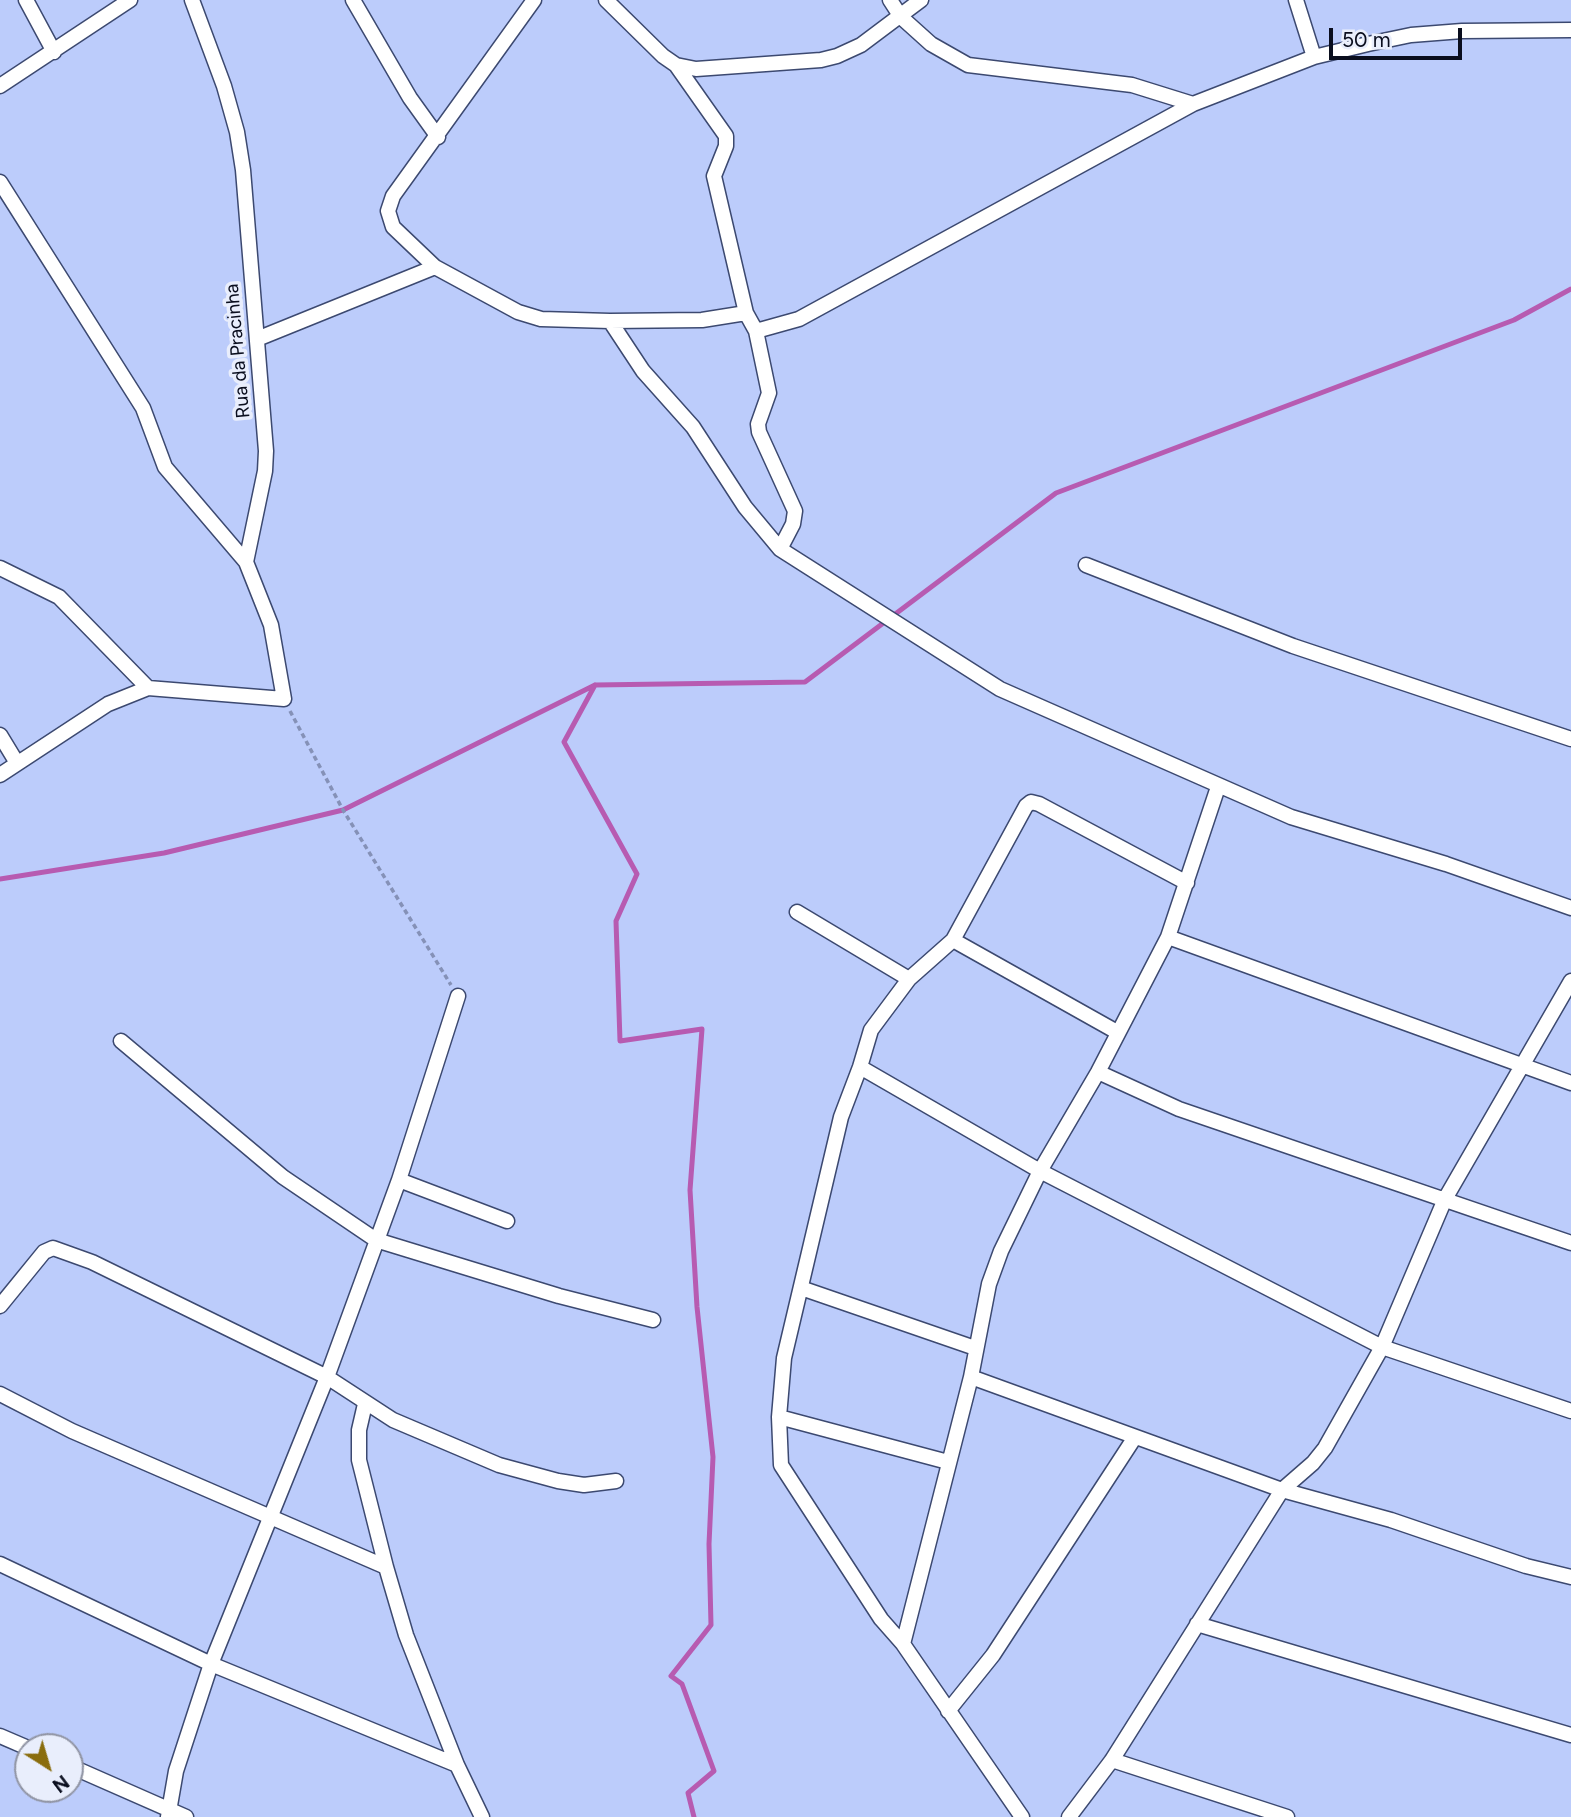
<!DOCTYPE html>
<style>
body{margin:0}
#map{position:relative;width:1571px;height:1817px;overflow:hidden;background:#bcccfb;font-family:Figtree,sans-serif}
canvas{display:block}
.north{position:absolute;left:14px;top:1733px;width:70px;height:70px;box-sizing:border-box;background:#e9eefc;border:2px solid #9094a3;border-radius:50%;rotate:143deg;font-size:19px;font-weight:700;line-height:28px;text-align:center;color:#0a0e1e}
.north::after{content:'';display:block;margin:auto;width:24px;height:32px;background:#8a6d0e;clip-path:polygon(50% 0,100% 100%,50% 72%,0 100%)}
.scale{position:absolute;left:1329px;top:28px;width:133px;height:32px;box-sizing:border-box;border:4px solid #0a0e1e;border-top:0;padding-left:9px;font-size:21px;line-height:24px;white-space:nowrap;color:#0a0e1e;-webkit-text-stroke:5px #e9eefc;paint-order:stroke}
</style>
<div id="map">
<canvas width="1571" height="1817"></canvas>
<div class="north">N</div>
<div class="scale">50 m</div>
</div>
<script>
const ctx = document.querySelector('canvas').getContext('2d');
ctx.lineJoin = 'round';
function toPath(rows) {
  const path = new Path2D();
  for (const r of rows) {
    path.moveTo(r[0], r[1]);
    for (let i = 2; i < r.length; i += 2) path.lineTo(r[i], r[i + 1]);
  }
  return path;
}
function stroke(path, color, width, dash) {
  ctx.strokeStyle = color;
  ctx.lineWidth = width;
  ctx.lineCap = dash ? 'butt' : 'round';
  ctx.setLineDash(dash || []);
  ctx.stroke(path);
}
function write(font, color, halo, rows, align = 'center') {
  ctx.font = font + ' Figtree,sans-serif';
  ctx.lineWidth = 7;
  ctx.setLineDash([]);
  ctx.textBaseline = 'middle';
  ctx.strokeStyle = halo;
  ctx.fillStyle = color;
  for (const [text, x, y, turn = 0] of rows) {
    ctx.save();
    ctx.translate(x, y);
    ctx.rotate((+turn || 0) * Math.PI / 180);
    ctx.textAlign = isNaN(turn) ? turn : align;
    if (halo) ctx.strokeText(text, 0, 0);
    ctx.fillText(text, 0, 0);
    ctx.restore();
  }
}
stroke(toPath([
 [595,685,564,742,637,874,616,921,620,1041,702,1029,690,1190,697,1307,713,1457,709,1544,711,1625,671,1676,682,1684,714,1771,688,1793,694,1817],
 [0,879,164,853,343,810,595,685,805,682,1056,493,1514,320,1571,289]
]), '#b75bb1', 5);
const minor = toPath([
 [26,0,54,52],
 [353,0,410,98,438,137],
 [534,0,393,196,388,211,393,227,435,267,518,312,541,319,610,321,643,371,693,427,745,507,780,549,1000,689,1291,817,1446,864,1571,908],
 [606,0,663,56,676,65,696,69,821,60,837,56,861,45,921,0],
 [890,0,901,17,931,44,968,65,1132,85,1193,104,1314,57,1368,44,1411,35,1462,31,1571,30],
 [1296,0,1314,57],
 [676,65,726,136,726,146,714,176,746,313],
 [0,86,130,0],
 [0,182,143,408,165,467,246,562],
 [610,321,702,320,746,313,756,331,799,319,1193,104],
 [756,331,769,393,758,424,759,432,795,511,793,524,780,549],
 [257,339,435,267],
 [1086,565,1293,646,1571,739],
 [0,568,59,597,148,688,284,699,271,625,246,562,265,471,266,451,243,170,237,132,224,86,192,0],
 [0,735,17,763],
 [0,775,108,704,148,688],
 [797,912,909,979],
 [1168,937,1571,1083],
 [953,940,1117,1032],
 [121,1041,283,1177,376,1240,559,1296,653,1320],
 [860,1067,1040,1171,1382,1347,1571,1411],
 [1098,1072,1179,1109,1571,1243],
 [399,1180,507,1221],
 [801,1288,975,1348],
 [0,1306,44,1252,53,1248,92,1262,327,1377,393,1420,499,1465,558,1481,584,1485,616,1481],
 [971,1377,1282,1490,1391,1520,1526,1566,1571,1577],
 [0,1394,72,1431,386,1567],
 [365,1404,359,1430,359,1460,386,1567,406,1635,457,1765,482,1817],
 [779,1417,948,1462],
 [0,1564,211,1664,457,1765],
 [1197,1624,1571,1735],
 [903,1644,971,1377,989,1284,1001,1251,1040,1171,1098,1072,1168,937,1218,787],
 [948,1711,993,1655,1135,1437],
 [0,1736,28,1748],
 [1112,1760,1287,1817],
 [70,1766,186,1817],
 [168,1817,176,1771,211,1664,327,1377,399,1180,458,996],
 [1022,1817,903,1644,881,1619,781,1465,779,1417,784,1358,841,1117,860,1067,871,1030,909,979,953,940,1026,806,1031,802,1039,804,1187,883],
 [1069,1817,1112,1760,1282,1490,1313,1463,1325,1448,1382,1347,1445,1199,1571,981]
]);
stroke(minor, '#3c4970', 17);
stroke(toPath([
 [290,711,343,810,451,985]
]), '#8591b7', 3.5, [5, 3.5]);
stroke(minor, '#fff', 14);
write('19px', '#0a0e1e', '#e9eefc', [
 ["Rua da Pracinha",238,351,-95]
]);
</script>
